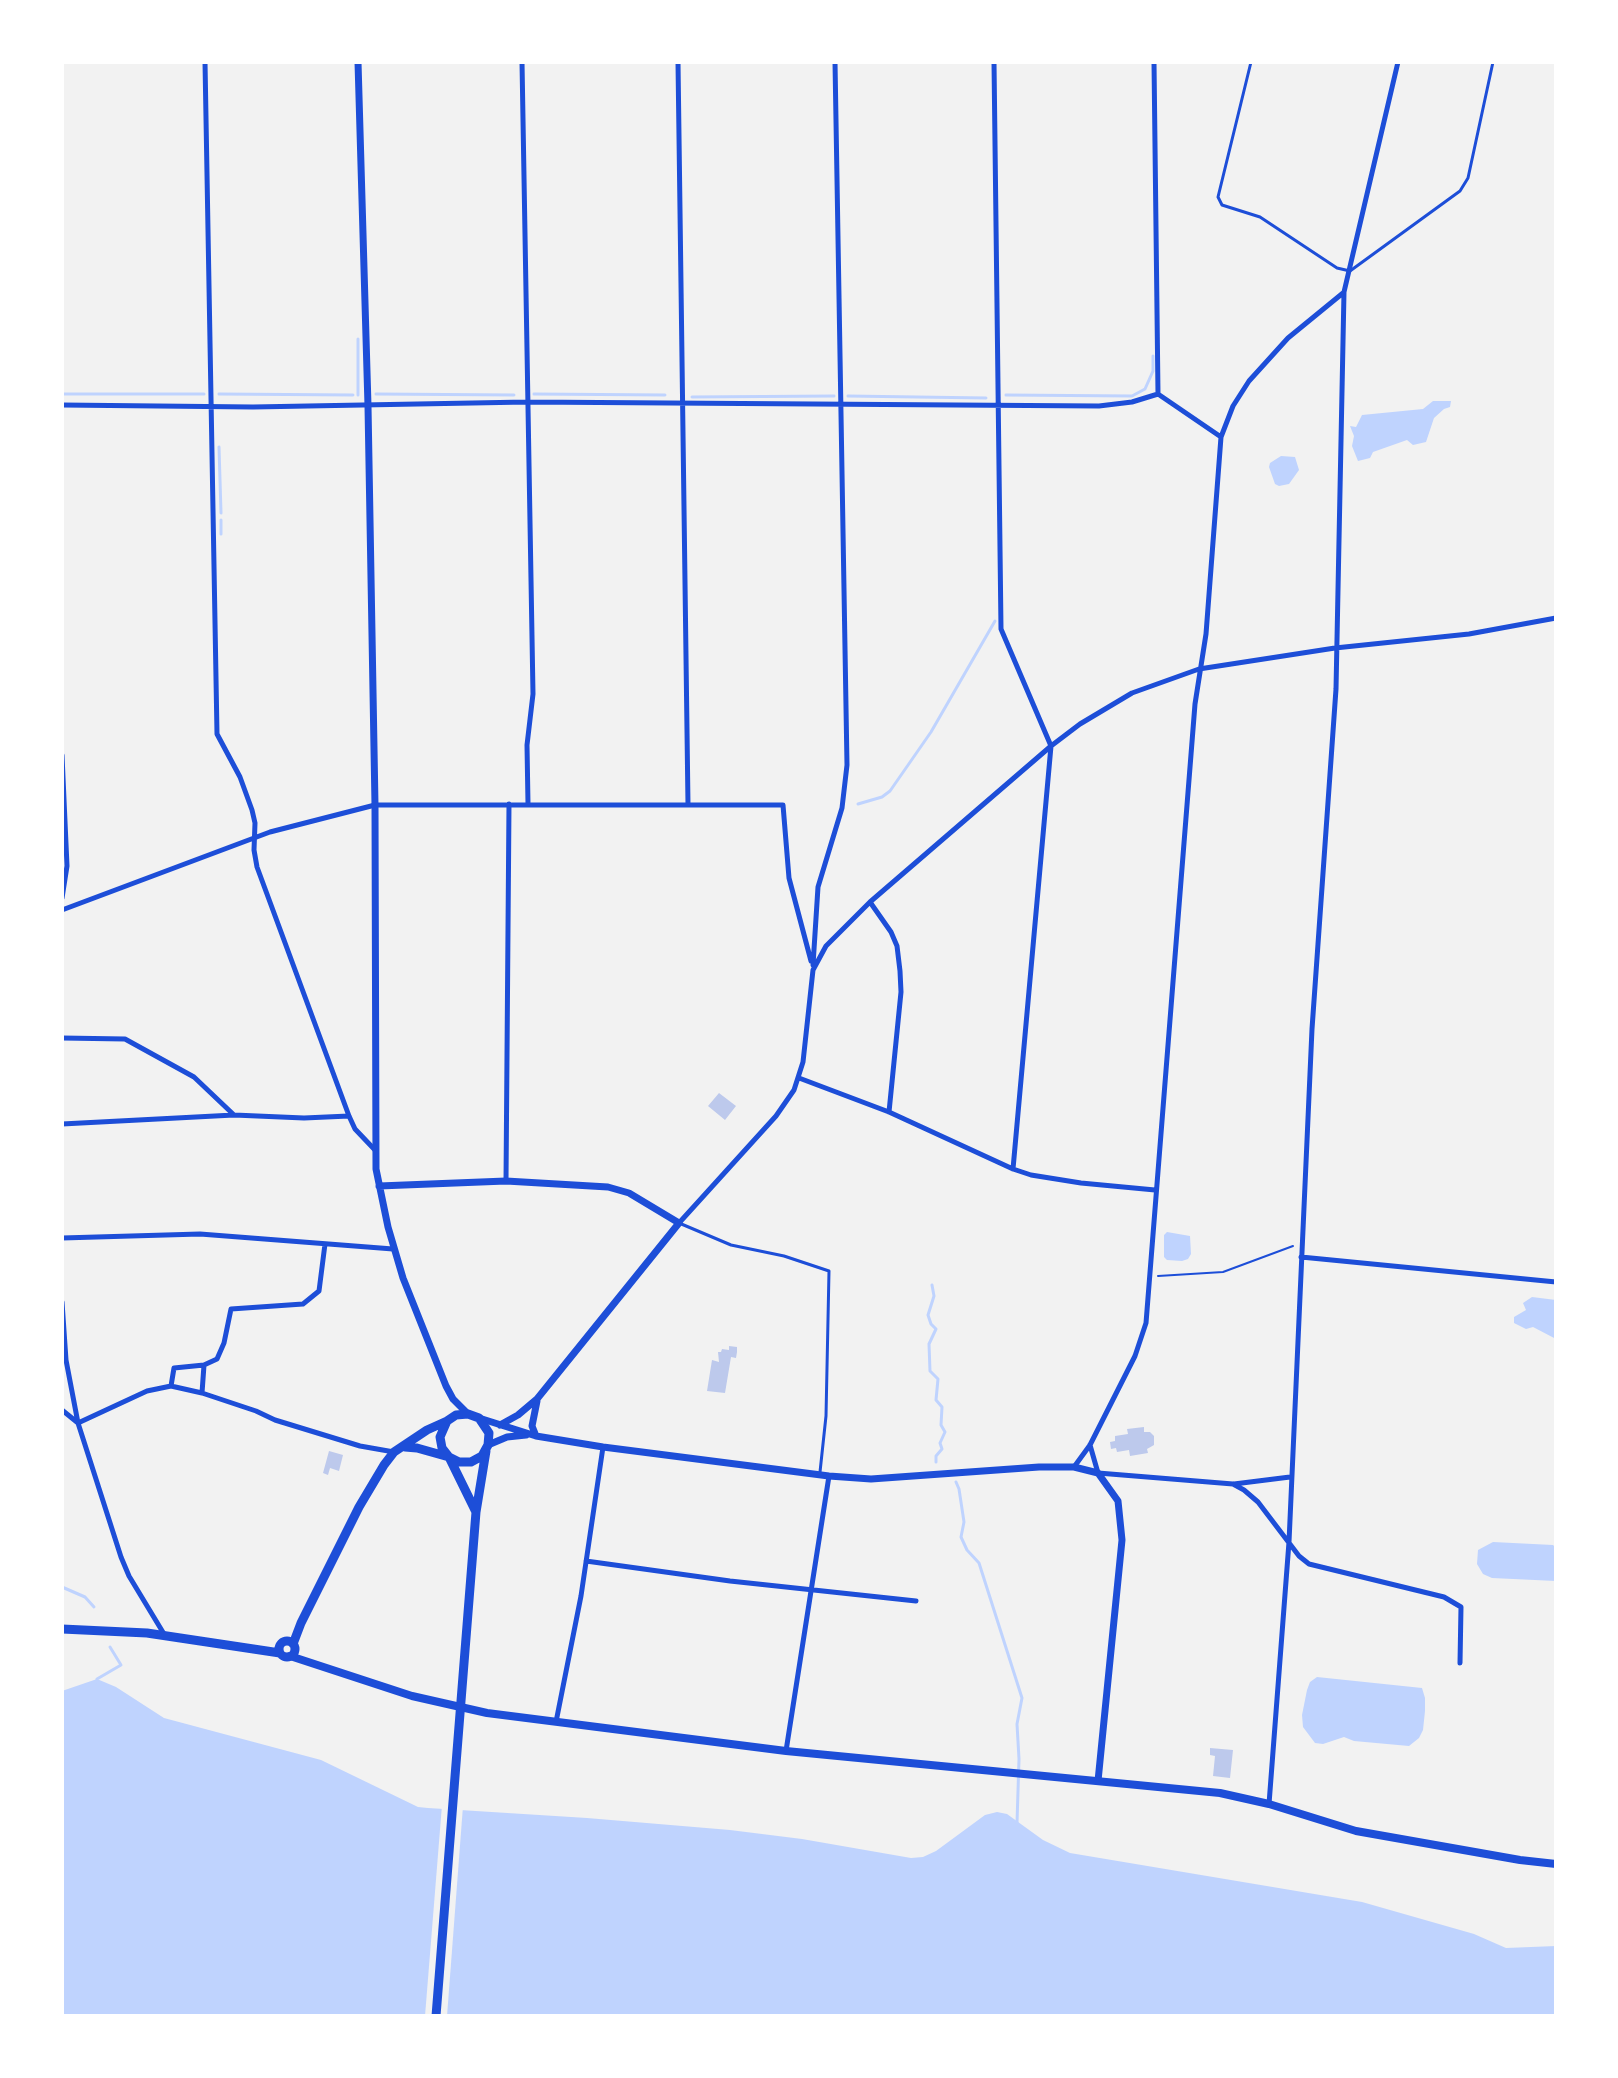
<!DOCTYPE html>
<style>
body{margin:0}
#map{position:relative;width:1618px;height:2078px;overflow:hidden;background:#f2f2f2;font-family:Raleway,sans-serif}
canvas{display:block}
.frame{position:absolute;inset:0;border:64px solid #fff;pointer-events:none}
</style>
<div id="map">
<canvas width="1618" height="2078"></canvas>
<div class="frame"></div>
</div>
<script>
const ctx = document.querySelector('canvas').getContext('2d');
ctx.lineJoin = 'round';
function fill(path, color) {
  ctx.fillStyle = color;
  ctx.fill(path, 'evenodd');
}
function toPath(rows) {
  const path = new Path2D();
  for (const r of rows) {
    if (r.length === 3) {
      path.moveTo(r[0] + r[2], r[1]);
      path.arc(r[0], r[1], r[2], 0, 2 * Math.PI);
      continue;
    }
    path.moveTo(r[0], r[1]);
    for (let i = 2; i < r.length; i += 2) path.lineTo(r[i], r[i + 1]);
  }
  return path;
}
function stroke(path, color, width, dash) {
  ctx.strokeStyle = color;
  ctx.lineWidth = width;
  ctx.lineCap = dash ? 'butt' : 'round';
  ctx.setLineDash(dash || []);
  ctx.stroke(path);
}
fill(toPath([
 [1433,401,1451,401,1450,407,1444,409,1434,418,1426,442,1413,445,1407,440,1373,452,1370,458,1358,461,1352,446,1354,436,1350,426,1356,427,1362,415,1423,409],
 [1281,456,1295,457,1299,470,1289,484,1279,486,1275,484,1269,467,1270,463],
 [1167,1232,1190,1236,1191,1254,1188,1259,1182,1261,1167,1260,1164,1257,1164,1235],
 [1532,1297,1556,1300,1556,1339,1533,1327,1526,1329,1514,1323,1514,1317,1526,1310,1523,1303],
 [1493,1542,1553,1545,1556,1548,1556,1581,1492,1578,1483,1574,1477,1564,1478,1550],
 [1317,1677,1422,1688,1425,1698,1425,1711,1423,1730,1419,1738,1409,1746,1354,1741,1344,1737,1323,1744,1315,1743,1303,1727,1302,1715,1307,1690,1310,1682],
 [97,1679,116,1687,164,1718,321,1760,418,1807,428,1808,587,1818,730,1830,802,1839,911,1858,923,1857,936,1851,985,1815,997,1812,1007,1814,1043,1840,1070,1853,1362,1902,1474,1934,1506,1948,1556,1946,1556,2016,62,2016,62,1691]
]), '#bfd3fe');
fill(toPath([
 [442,1805,463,1806,447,2016,425,2016]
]), '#f2f2f2');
stroke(toPath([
 [62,394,204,394],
 [219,394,353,395],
 [376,394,514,395],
 [534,394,665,395],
 [358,395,358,339],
 [1006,395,1132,396,1145,389,1153,371,1153,356],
 [848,396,986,398],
 [692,397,834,396],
 [219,447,221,513],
 [221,534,221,520],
 [858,804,882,797,890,791,931,732,995,621],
 [932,1285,934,1296,928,1315,931,1324,936,1329,929,1344,930,1371,938,1379,936,1400,942,1407,941,1425,945,1432,940,1443,942,1449,936,1456,936,1462],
 [956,1482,959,1489,964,1522,961,1537,967,1550,979,1563,1022,1698,1017,1724,1019,1759,1017,1823],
 [62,1587,85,1597,94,1607],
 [97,1682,97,1679,121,1665,110,1647]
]), '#bfd3fe', 3);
fill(toPath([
 [719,1093,736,1106,725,1120,708,1106],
 [729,1346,737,1347,737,1352,736,1358,731,1357,725,1393,707,1391,712,1360,719,1362,718,1352,721,1352,722,1349,729,1350],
 [1144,1427,1144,1432,1150,1432,1154,1436,1154,1445,1147,1449,1148,1453,1130,1456,1129,1450,1117,1452,1116,1448,1111,1449,1110,1442,1115,1441,1115,1436,1128,1434,1127,1429],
 [329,1451,343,1455,339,1471,330,1468,328,1475,323,1473],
 [1210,1748,1233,1750,1230,1778,1213,1776,1215,1756,1210,1755]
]), '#bdc9ec');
stroke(toPath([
 [1158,1276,1223,1272,1293,1246]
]), '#1d4ed8', 2);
stroke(toPath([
 [1251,62,1218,197,1222,205,1260,217,1337,268,1350,271,1460,191,1468,178,1493,62],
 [679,1223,731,1245,784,1256,829,1271,826,1416,820,1472]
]), '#1d4ed8', 3);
stroke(toPath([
 [205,62,217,734,240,777,252,810,255,823,254,850,257,867,349,1116,355,1129,375,1150],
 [522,62,533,694,527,745,528,804],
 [678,62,688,805],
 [994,62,1001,629,1051,746,1013,1169],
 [1154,62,1158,394,1221,437],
 [62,405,253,407,527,402,1099,406,1132,402,1158,394],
 [62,755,67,866,62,898],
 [870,902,891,932,897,946,900,971,901,992,889,1112],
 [62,910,270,832,375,805,783,805,789,878,811,961],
 [813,965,818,887,842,808,847,765,835,62],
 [62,1038,125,1039,194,1077,234,1115],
 [799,1078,889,1112,1013,1169,1031,1175,1081,1183,1155,1190],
 [62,1124,234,1115,304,1118,349,1116],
 [506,1181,509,804],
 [679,1223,776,1116,794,1090,803,1062,813,970,826,946,870,902,1051,746,1080,724,1132,693,1199,669,1335,648,1469,634,1556,618],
 [62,1238,200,1234,393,1249],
 [1301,1257,1556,1282],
 [62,1302,66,1360,78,1423,121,1557,129,1576,164,1634],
 [171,1386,174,1368,204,1365,217,1359,224,1343,231,1309,303,1304,319,1291,325,1244],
 [202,1393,204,1365],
 [62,1410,78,1423,147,1391,171,1386,202,1393,256,1411,275,1420,360,1446,394,1452],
 [1090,1445,1098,1473,1233,1484,1244,1490,1258,1502,1299,1556,1309,1564,1444,1597,1461,1607,1460,1663],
 [1074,1467,1090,1445,1135,1356,1146,1323,1195,704,1206,634,1221,437,1233,406,1249,381,1288,338,1343,293],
 [1234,1484,1290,1477],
 [586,1561,730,1581,916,1601],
 [556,1722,581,1596,603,1447],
 [786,1751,829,1476],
 [1269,1804,1289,1542,1312,1029,1336,689,1344,292,1398,62]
]), '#1d4ed8', 5);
stroke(toPath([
 [358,62,368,406,375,805,376,1169,388,1227,403,1278,446,1386,453,1399,468,1414],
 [379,1186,506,1181,608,1187,629,1193,679,1223,537,1399,518,1415,500,1425],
 [479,1418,536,1436,603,1447,829,1476,871,1479,1039,1467,1074,1467,1098,1473,1118,1501,1122,1540,1098,1781],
 [536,1436,532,1426,537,1401],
 [488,1445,507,1437,526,1435]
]), '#1d4ed8', 7);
stroke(toPath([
 [290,1656,412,1696,487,1713,786,1751,1220,1793,1269,1804,1356,1831,1520,1860,1556,1864]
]), '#1d4ed8', 8);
stroke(toPath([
 [405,1447,417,1448,449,1457,459,1462,471,1462,482,1456,488,1445,489,1433,479,1418,468,1414,456,1415,447,1421,440,1437,442,1448,449,1457,476,1512],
 [62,1629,147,1633,280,1653],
 [287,1649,8],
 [293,1644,301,1623,359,1507,384,1465,394,1452,427,1430,447,1421],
 [436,2016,476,1512,486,1451]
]), '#1d4ed8', 9);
</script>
